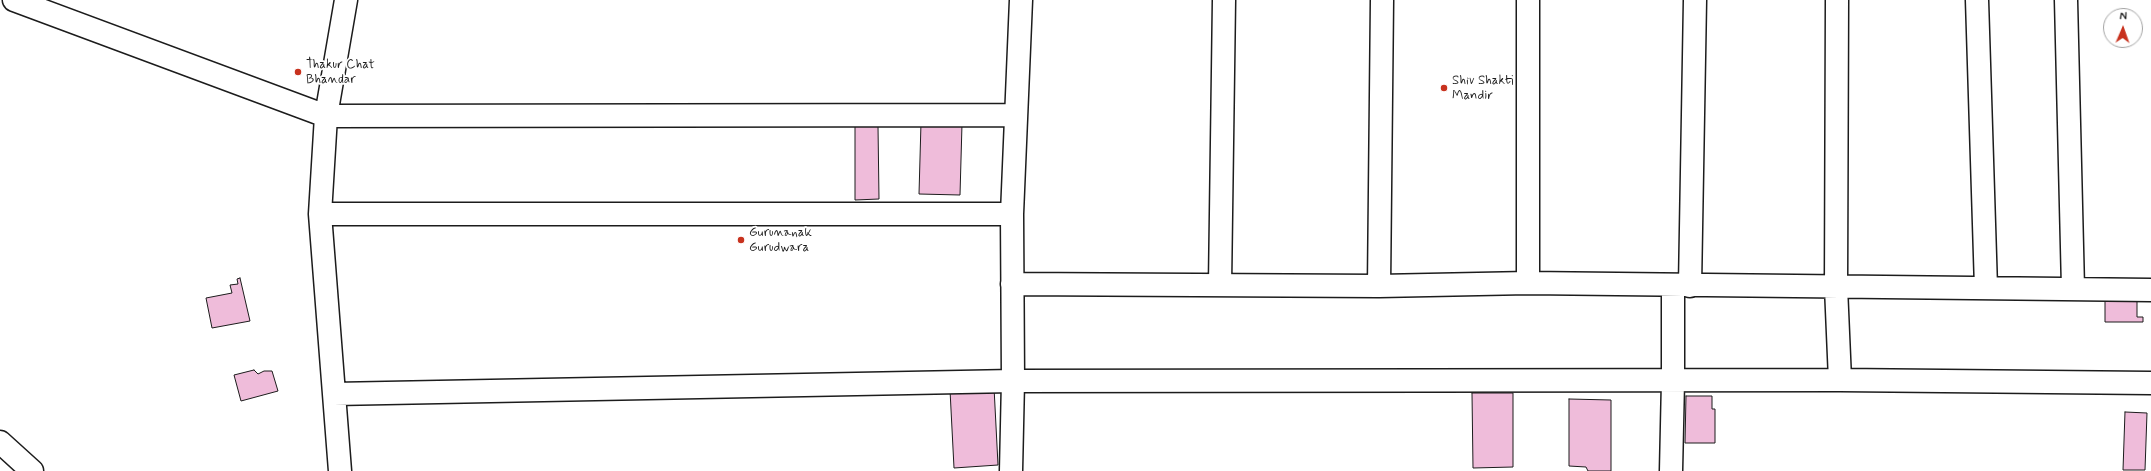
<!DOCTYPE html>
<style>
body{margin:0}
#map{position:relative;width:2151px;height:471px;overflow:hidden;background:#fff;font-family:Mynerve,sans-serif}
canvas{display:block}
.north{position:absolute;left:2103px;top:8px;width:40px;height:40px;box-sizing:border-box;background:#fff;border:1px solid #a4a4a4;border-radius:50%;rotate:2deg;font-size:11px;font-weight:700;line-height:16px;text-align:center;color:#1c1c1c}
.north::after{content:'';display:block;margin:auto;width:14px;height:18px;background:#c8321e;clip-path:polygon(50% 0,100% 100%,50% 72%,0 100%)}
</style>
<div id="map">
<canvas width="2151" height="471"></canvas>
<div class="north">N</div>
</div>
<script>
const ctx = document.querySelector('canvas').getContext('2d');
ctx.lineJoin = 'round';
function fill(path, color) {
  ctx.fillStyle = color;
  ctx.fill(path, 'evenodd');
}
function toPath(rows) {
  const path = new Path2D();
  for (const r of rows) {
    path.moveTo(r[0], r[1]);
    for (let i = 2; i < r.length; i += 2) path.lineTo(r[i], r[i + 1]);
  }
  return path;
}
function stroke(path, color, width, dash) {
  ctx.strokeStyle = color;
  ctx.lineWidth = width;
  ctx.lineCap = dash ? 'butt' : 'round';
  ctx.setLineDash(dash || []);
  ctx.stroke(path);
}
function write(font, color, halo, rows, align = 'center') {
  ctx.font = font + ' Mynerve,sans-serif';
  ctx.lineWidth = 3.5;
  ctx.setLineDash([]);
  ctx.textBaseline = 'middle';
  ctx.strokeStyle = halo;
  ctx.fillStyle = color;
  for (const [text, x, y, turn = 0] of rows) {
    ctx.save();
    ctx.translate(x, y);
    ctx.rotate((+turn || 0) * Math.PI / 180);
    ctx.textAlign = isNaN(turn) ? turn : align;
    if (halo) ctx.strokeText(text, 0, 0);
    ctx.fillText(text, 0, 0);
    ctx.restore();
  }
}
const building = toPath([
 [921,123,962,124,960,195,919,194,921,123],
 [855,126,878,126,879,199,855,200,855,126],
 [240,278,250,321,212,328,206,298,232,293,230,285,238,284,237,279,240,278],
 [2105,296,2137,296,2137,317,2143,317,2143,322,2105,322,2105,296],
 [254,370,258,374,264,371,272,371,278,391,241,401,234,375,254,370],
 [994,387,998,465,954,468,950,390,994,387],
 [1472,393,1513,393,1513,467,1473,468,1472,393],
 [1686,396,1712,396,1712,409,1715,409,1715,443,1685,443,1686,396],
 [1569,399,1611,400,1611,471,1588,471,1586,467,1569,466,1569,399],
 [2125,412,2147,413,2145,470,2123,470,2125,412]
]);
fill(building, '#efbcda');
stroke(building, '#1c1c1c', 1);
const minor = toPath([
 [14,0,326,116,1016,115],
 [1837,0,1836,287,1840,380],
 [1977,0,1986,288],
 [2066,0,2073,288],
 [320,214,1012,214],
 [1528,283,1528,0],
 [1012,284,1379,286,1528,283,2151,290],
 [1220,285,1224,0],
 [1379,286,1382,0],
 [1690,286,1695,0],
 [334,394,1013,381,1840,380,2151,383],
 [0,442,32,471],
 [340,471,320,214,326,116,346,0],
 [1011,471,1013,381,1012,214,1021,0],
 [1671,471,1673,381,1673,286]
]);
stroke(minor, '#1c1c1c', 25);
stroke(minor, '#fff', 22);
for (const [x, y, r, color] of [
 [298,72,4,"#c8321e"],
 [1444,88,4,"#c8321e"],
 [741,240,4,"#c8321e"]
]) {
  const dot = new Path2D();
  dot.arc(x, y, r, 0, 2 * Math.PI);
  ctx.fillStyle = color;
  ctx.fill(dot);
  stroke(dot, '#fff', 1.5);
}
write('13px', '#1c1c1c', '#fff', [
 ["Thakur Chat",306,65],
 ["Bhandar",306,80],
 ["Shiv Shakti",1452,81],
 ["Mandir",1452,96],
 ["Gurunanak",749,233],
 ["Gurudwara",749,248]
], 'left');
</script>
